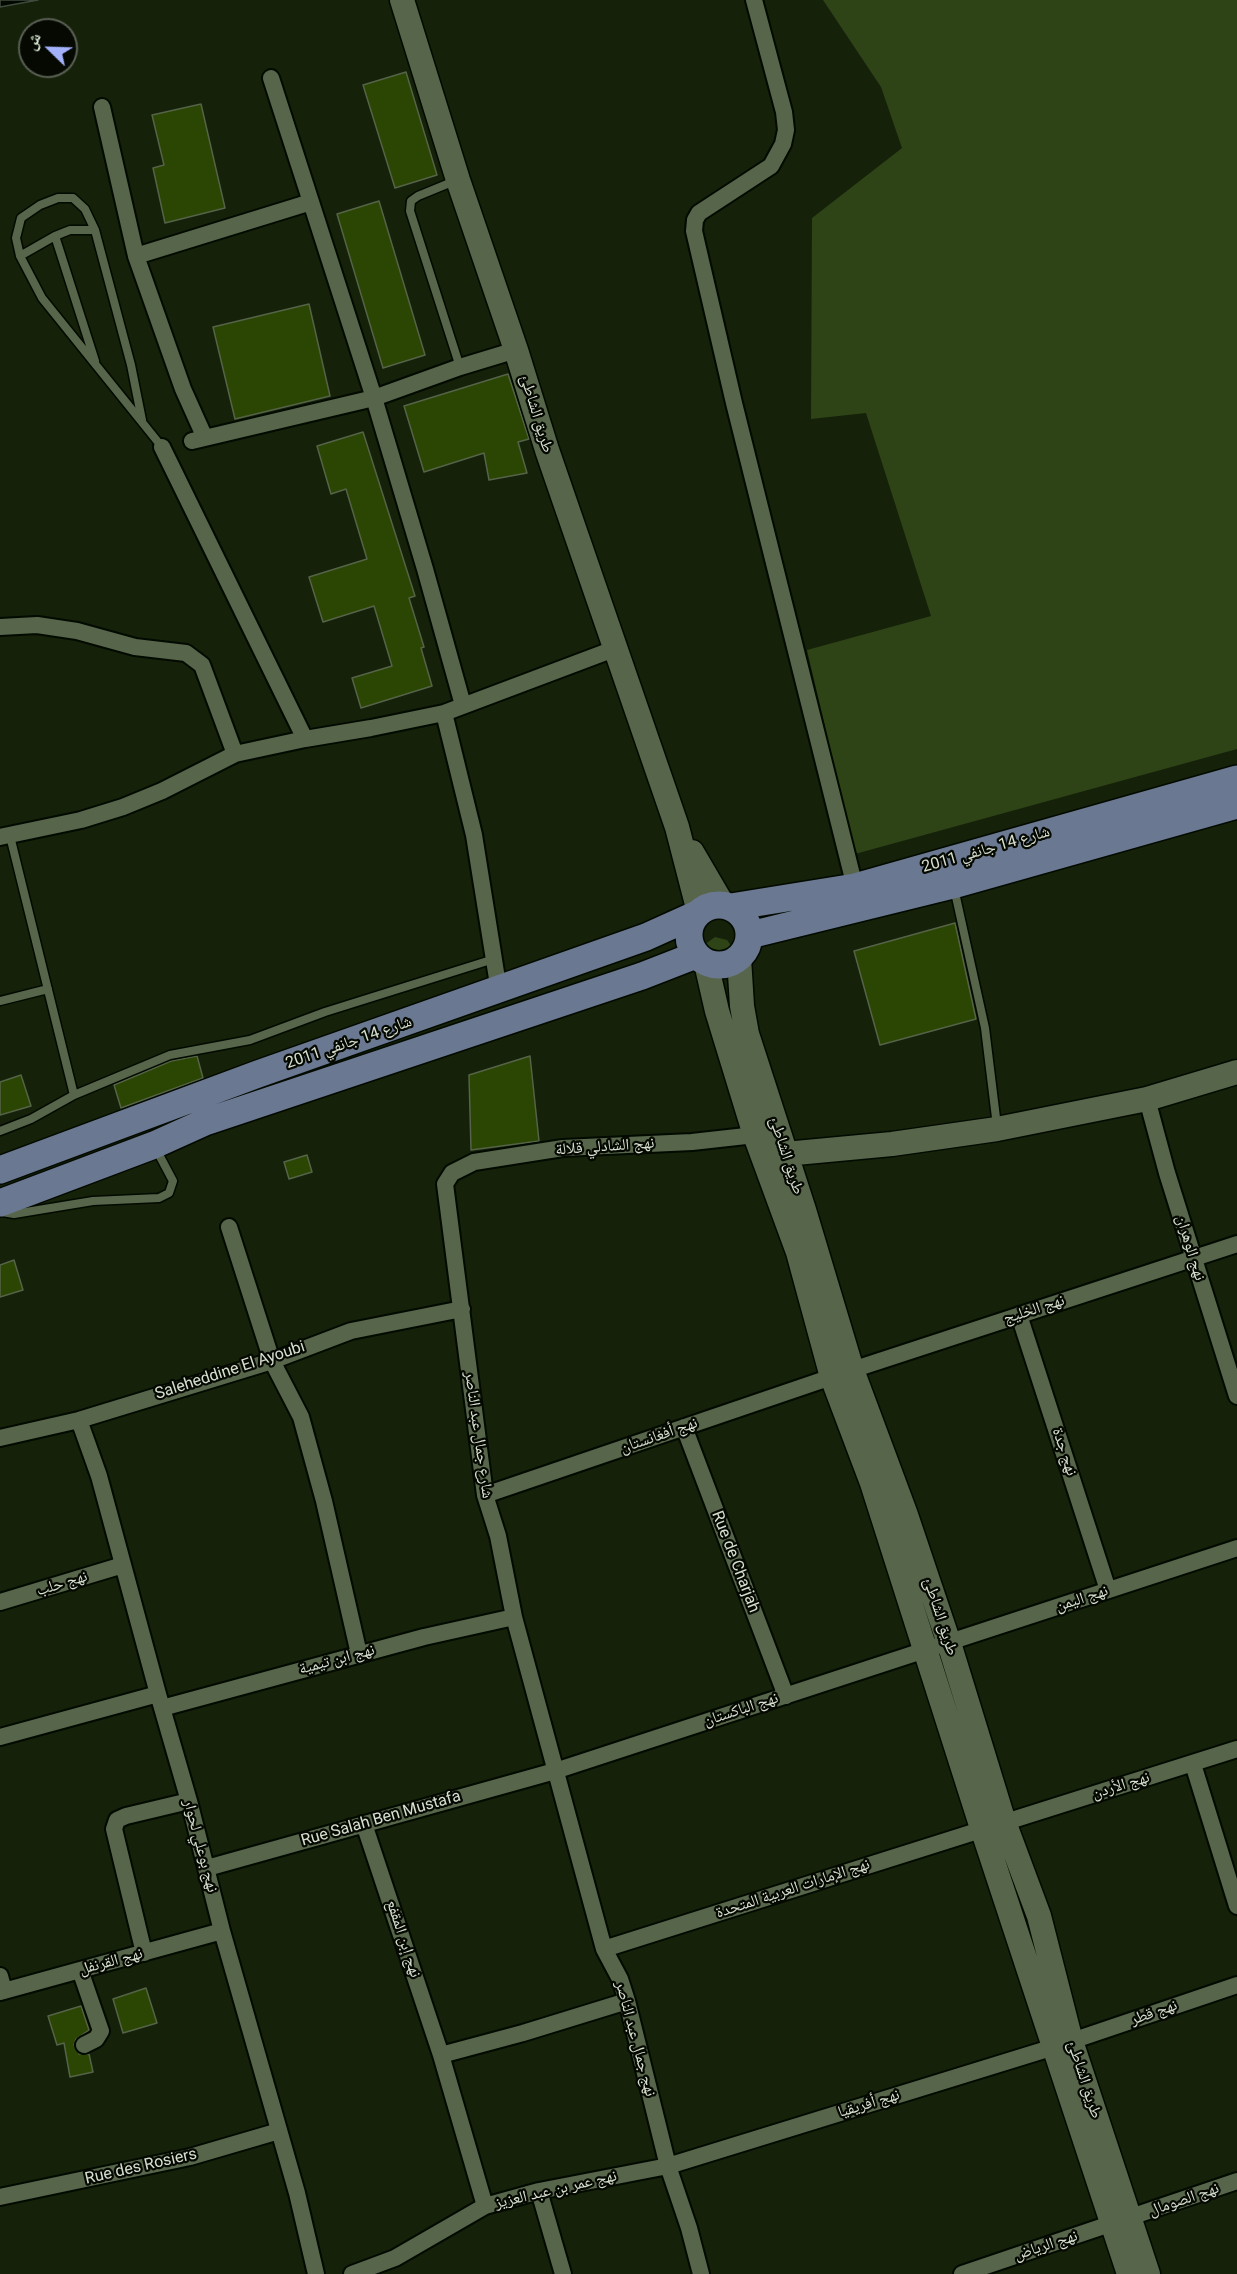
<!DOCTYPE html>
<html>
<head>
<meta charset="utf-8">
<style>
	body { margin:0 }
	#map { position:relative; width:1237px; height:2274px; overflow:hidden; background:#152109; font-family:Roboto,"Noto Naskh Arabic",sans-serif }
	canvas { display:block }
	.north { position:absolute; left:18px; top:18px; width:60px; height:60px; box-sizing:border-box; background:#050902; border:2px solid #595f54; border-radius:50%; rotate:293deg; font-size:16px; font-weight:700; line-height:24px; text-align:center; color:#d7e0d0 }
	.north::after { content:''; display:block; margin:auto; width:21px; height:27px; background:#a4b2fc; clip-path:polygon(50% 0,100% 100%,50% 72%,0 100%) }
</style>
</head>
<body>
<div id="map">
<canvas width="1237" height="2274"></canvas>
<div class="north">ش</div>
</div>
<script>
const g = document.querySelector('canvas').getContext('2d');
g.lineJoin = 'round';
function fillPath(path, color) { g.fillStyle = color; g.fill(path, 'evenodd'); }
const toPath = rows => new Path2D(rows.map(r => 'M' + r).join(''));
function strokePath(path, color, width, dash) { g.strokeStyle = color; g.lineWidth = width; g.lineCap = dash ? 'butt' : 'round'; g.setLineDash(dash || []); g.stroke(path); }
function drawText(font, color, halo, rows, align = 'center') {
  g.font = font + ' Roboto,"Noto Naskh Arabic",sans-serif'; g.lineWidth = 4.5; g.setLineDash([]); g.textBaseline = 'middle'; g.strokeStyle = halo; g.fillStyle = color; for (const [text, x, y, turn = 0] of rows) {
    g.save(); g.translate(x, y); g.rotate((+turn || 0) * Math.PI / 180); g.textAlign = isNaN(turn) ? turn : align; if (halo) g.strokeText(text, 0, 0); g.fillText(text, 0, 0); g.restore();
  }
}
fillPath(toPath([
	[823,0,1237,0,1237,749,855,854,807,650,931,616,866,413,811,419,812,218,902,148,881,87],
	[715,937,727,940,735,951,728,968,721,971,715,971,704,945]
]), '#2e4417');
const water = toPath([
	[0,0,38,0,0,7,0,0]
]);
fillPath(water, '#010900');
strokePath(water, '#414a3e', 1.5);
const building = toPath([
	[406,72,437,175,395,188,363,85,406,72],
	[201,104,225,208,165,223,153,168,164,165,152,115,201,104],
	[379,201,425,355,383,368,337,214,379,201],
	[309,304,330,396,235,419,213,327,309,304],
	[508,374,529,439,518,442,527,473,489,480,484,453,424,472,404,406,508,374],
	[363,432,415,596,409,598,424,647,421,648,432,686,361,708,352,678,392,666,374,606,323,622,309,577,367,559,346,489,331,494,317,446,363,432],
	[955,923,976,1019,880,1045,854,951,955,923],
	[197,1056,203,1078,121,1108,114,1085,171,1061,197,1056],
	[530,1056,539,1141,471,1150,469,1075,530,1056],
	[21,1075,31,1106,0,1115,0,1082,21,1075],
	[307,1155,312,1172,289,1179,284,1162,307,1155],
	[14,1260,23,1290,0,1297,0,1265,14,1260],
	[146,1988,157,2023,123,2033,113,1999,146,1988],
	[81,2006,89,2030,76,2039,74,2045,79,2054,89,2054,93,2072,70,2077,64,2043,57,2045,48,2016,81,2006]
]);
fillPath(building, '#2a4602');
strokePath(building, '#556348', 1.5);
const lane = toPath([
	[457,180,418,196,411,201,410,211,460,367],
	[95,230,85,209,73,198,58,198,40,205,21,218,16,238,20,256,42,298,162,447],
	[55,236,95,361],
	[20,256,55,236,70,230,95,230,131,365,142,420],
	[10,836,74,1095],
	[954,888,985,1028,997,1126],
	[0,1001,48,989],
	[0,1131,31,1119,74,1095,170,1055,250,1040,325,1012,494,959],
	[2,1212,14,1214,93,1201,159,1198,169,1193,173,1181,156,1149]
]);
const street = toPath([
	[754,0,784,112,786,130,783,144,771,166,699,213,695,220,694,231,734,403,855,887],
	[271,78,311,202],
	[102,107,136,256,183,389,205,438],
	[136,256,311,202,374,398,425,569,463,705],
	[192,441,374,398,460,367,516,350],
	[162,447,305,739],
	[0,627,37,625,77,631,135,647,186,653,202,665,235,754],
	[444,713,474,835,499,991],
	[0,837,81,820,123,807,162,791,235,754,305,739,371,728,444,713,614,649],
	[1147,1099,1167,1173,1237,1396],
	[229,1227,272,1361,301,1417,324,1501,359,1654],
	[1019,1315,1108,1590],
	[79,1420,99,1476,158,1694,189,1801,222,1931,297,2193,316,2274],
	[684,1427,786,1696],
	[0,1438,79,1420,272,1361,351,1331,462,1309],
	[485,1495,852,1370,1237,1244],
	[0,1602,123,1565],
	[162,1708,424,1637,514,1617],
	[0,1737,158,1694],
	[1193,1764,1237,1906],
	[364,1824,441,2055,523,2033,627,2001],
	[207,1868,555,1771,1237,1548],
	[604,1949,1237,1749],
	[144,1953,114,1829,117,1820,126,1816,189,1801],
	[80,1970,101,2031,96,2039,84,2045],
	[0,1976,4,1991],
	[0,1992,222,1931],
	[441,2055,485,2206],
	[539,2191,563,2274],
	[0,2197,190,2157,279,2131],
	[352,2274,395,2258,485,2206,539,2191,668,2166,1054,2047,1237,1985],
	[701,2274,689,2228,668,2166,627,2001,620,1979,604,1949,514,1617,498,1536,485,1495,445,1184,452,1173,474,1162,563,1148,692,1142,755,1135],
	[962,2274,1237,2181]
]);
const secondary = toPath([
	[402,0,458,180,516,350,547,450,677,827,699,912],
	[692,852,723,905],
	[739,958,742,1006,747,1034,804,1210,852,1370,906,1515,949,1643,1004,1822,1039,1916,1071,2041,1148,2274],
	[706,963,717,1011,755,1135,798,1252,832,1377,872,1483,982,1828,1129,2274],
	[785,1154,892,1144,997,1129,1147,1099,1237,1072]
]);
const primary = toPath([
	'689 935a30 30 0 1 1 60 0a30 30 0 1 1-60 0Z',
	[731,907,855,887,1237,779],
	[750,935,953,885,1237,805],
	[0,1170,258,1074,646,937,697,914],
	[0,1203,154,1145,205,1122,642,976,696,955]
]);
strokePath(lane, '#030a00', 11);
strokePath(street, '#030a00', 20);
strokePath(secondary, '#030a00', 27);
strokePath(primary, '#030a00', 30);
strokePath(lane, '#57654a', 8);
strokePath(street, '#57654a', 16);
strokePath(secondary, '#57654a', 24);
strokePath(primary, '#6b7891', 27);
drawText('16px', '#d7e0d0', '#050902', [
	["طريق الشاطئ",536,414,73],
	["شارع 14 جانفي 2011",986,850,-16],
	["شارع 14 جانفي 2011",349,1043,-19],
	["نهج الشادلي قلالة",605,1147,-4],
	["طريق الشاطئ",786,1156,72],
	["نهج الوهران",1190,1248,73],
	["نهج الخليج",1034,1310,-18],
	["Saleheddine El Ayoubi",230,1371,-18],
	["شارع جمال عبد الناصر",478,1435,82],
	["نهج أفغانستان",659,1436,-19],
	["نهج جدة",1064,1452,72],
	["Rue de Charjah",735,1562,69],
	["نهج حلب",62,1584,-17],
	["نهج اليمن",1082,1599,-18],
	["طريق الشاطئ",940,1617,72],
	["نهج ابن تيمية",337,1660,-15],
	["نهج الباكستان",741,1710,-18],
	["نهج الأردن",1121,1786,-17],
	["Rue Salah Ben Mustafa",381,1819,-16],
	["نهج بوعلي لحوار",200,1846,75],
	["نهج الإمارات العربية المتحدة",793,1889,-18],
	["نهج إبن المقفع",403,1939,72],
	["نهج القرنفل",111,1962,-15],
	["نهج قطر",1154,2013,-19],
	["نهج جمال عبد الناصر",635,2039,75],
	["طريق الشاطئ",1084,2080,72],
	["نهج أفريقيا",869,2104,-17],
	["Rue des Rosiers",141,2167,-13],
	["نهج عمر بن عبد العزيز",556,2190,-13],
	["نهج الصومال",1184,2200,-19],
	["نهج الرياض",1046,2246,-18]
]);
</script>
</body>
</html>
